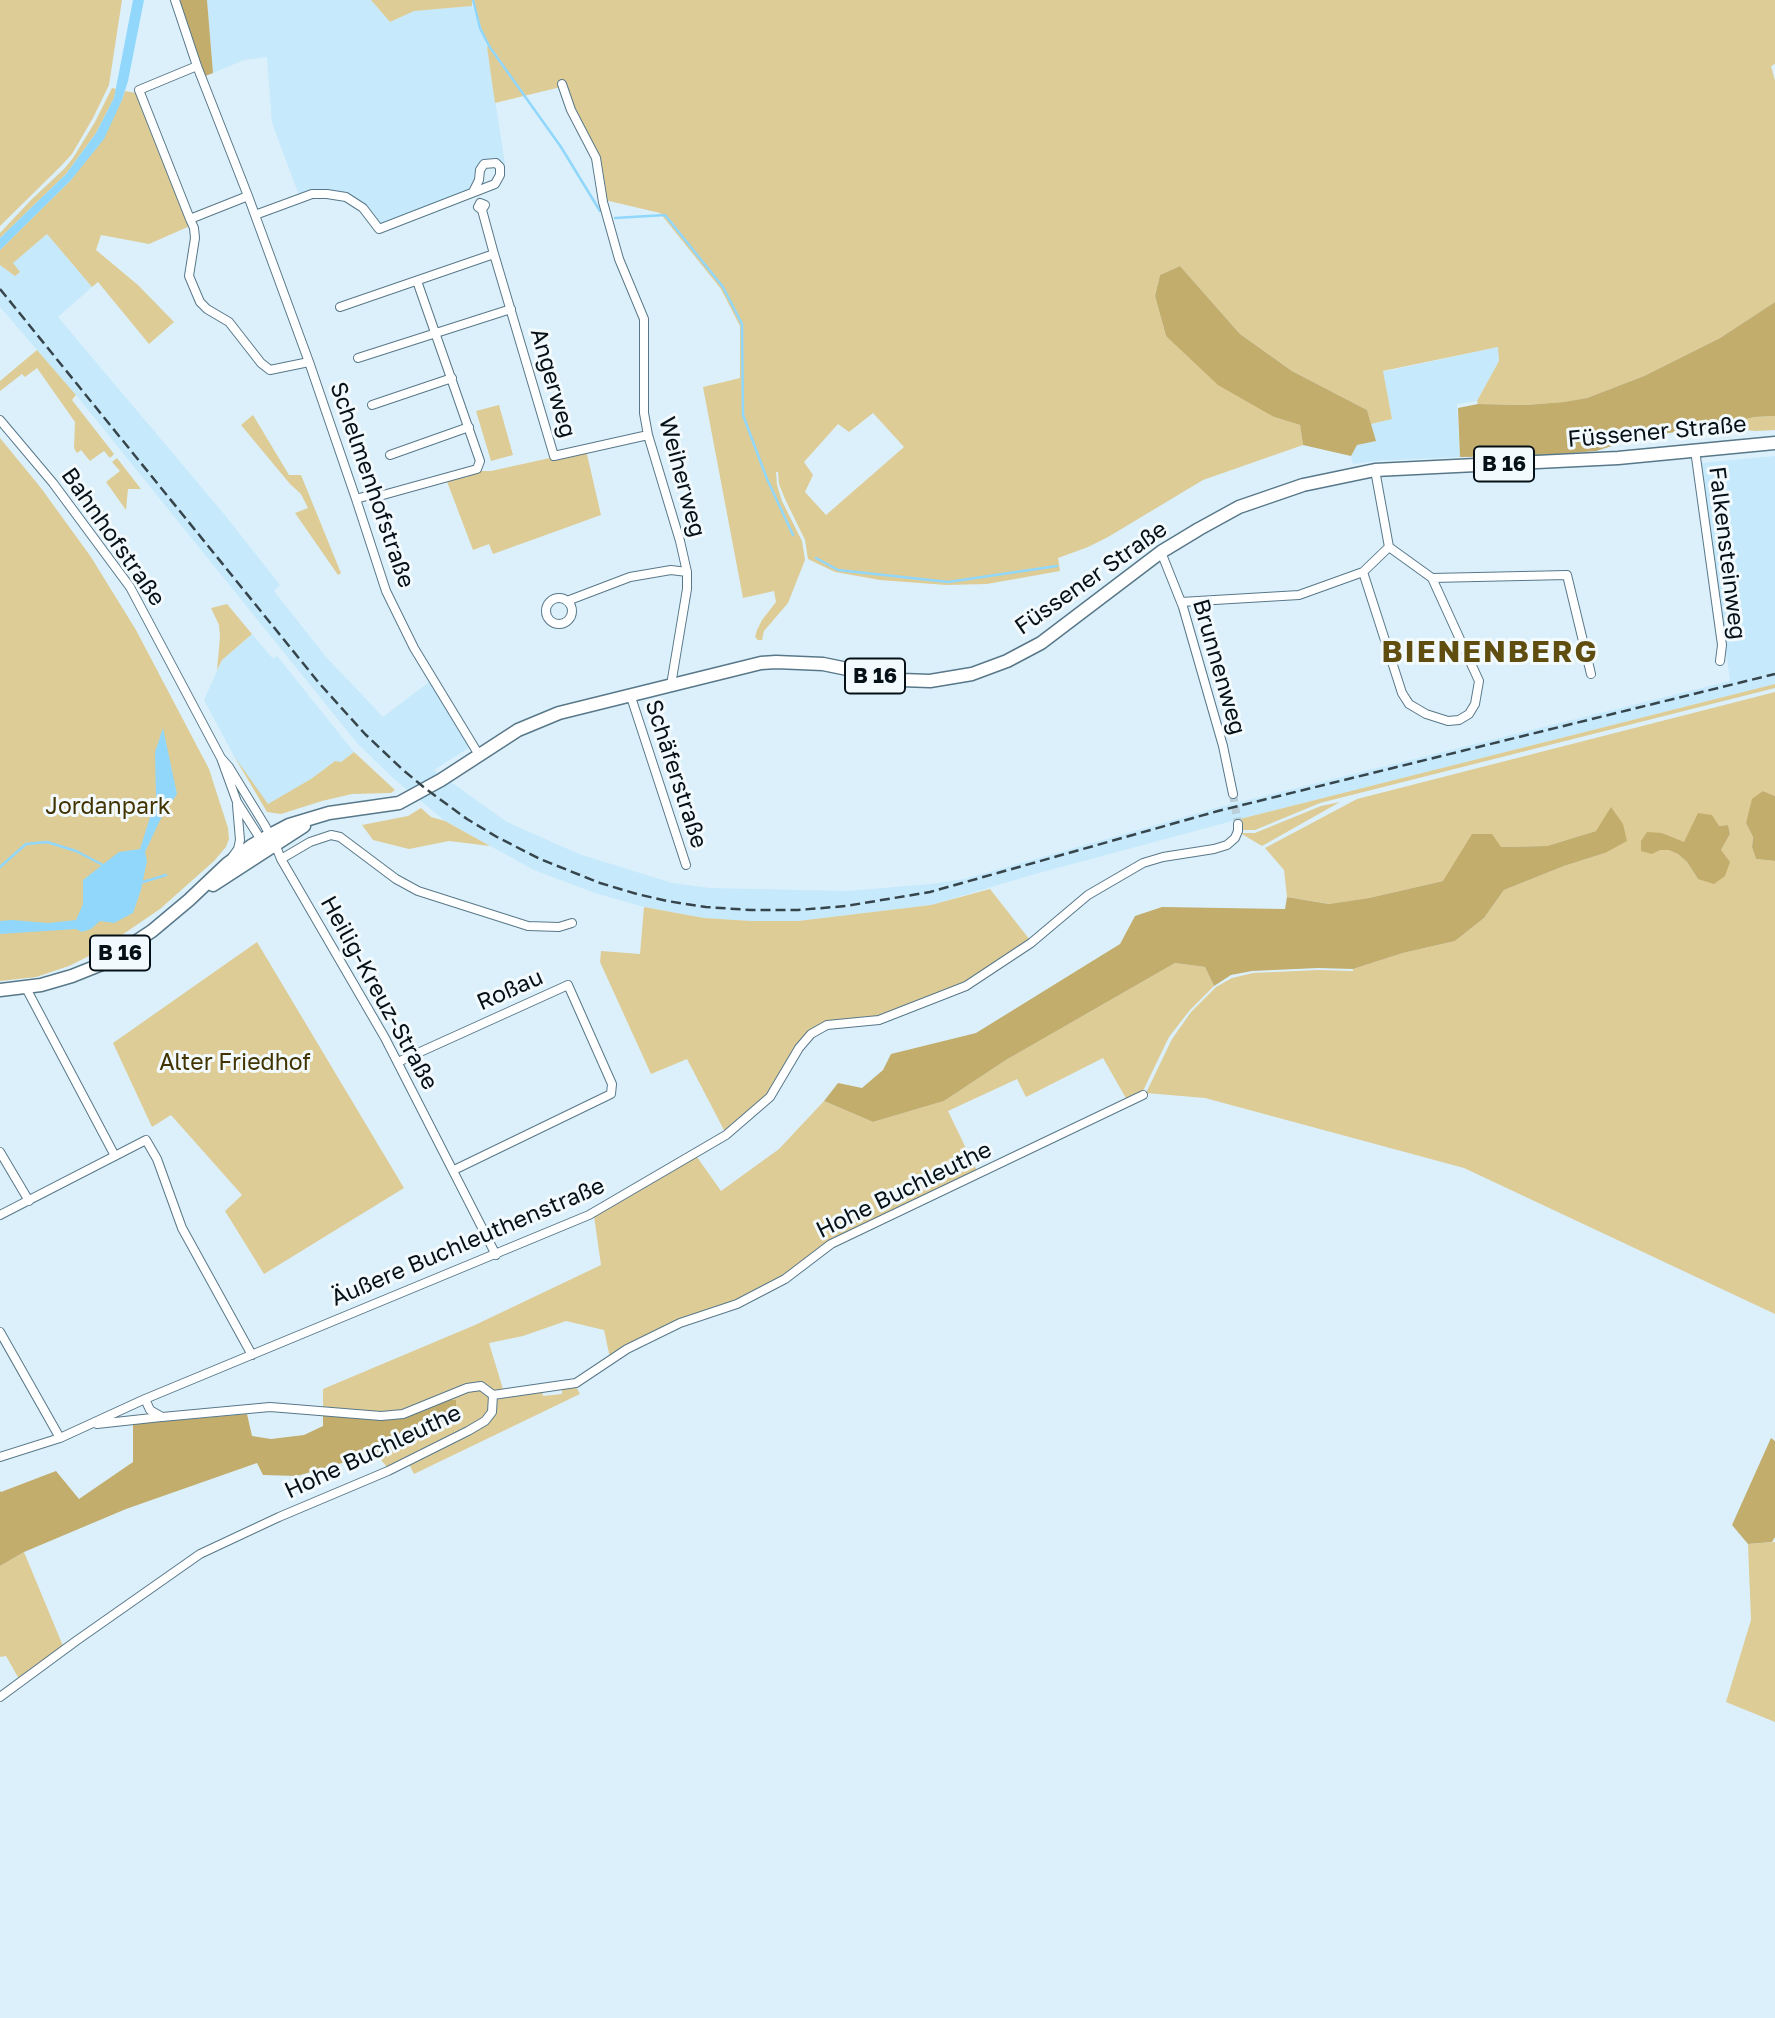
<!DOCTYPE html>
<html>
<head>
<meta charset="utf-8">
<style>
	body { margin:0 }
	canvas { display:block; background:#dbf0fb }
</style>
</head>
<body>
<canvas width="1775" height="2018"></canvas>
<script>
const g = document.querySelector('canvas').getContext('2d');
g.lineJoin = 'round';
function fillPath(path, color) { g.fillStyle = color; g.fill(path, 'evenodd'); }
const toPath = rows => new Path2D(rows.map(r => 'M' + r).join(''));
function strokePath(path, color, width, dash) { g.strokeStyle = color; g.lineWidth = width; g.lineCap = dash ? 'butt' : 'round'; g.setLineDash(dash || []); g.stroke(path); }
function drawText(font, color, halo, rows, align = 'center') {
  g.font = font + ' "Golos Text",sans-serif'; g.lineWidth = 6; g.setLineDash([]); g.textBaseline = 'middle'; g.strokeStyle = halo; g.fillStyle = color; for (const [text, x, y, turn = 0] of rows) {
    g.save(); g.translate(x, y); g.rotate((+turn || 0) * Math.PI / 180); g.textAlign = isNaN(turn) ? turn : align; if (halo) g.strokeText(text, 0, 0); g.fillText(text, 0, 0); g.restore();
  }
}
fillPath(toPath([
	[207,0,371,0,390,22,414,11,472,6,487,47,505,164,500,166,496,161,490,159,482,161,472,190,381,227,346,195,299,195,272,123,267,57,244,60,213,73],
	[47,234,92,287,58,317,224,514,280,585,274,591,326,657,383,717,429,682,470,747,434,770,507,822,579,854,672,883,710,888,847,891,931,884,964,879,1220,807,1730,681,1701,463,1775,456,1775,684,1236,820,1035,874,931,905,798,921,751,921,704,918,644,907,595,893,534,870,445,821,394,779,357,743,76,395,0,307,0,265,15,276,12,263],
	[1498,347,1499,361,1477,401,1457,404,1460,457,1375,461,1353,464,1351,456,1356,445,1376,441,1371,424,1392,419,1382,372],
	[252,634,273,659,277,656,354,752,341,762,335,761,311,779,268,805,234,756,204,700,222,660]
]), '#c6e9fb');
fillPath(toPath([
	[0,0,122,0,109,85,93,118,72,154,61,166,0,226],
	[371,0,472,0,472,6,414,11,390,22],
	[473,0,1775,0,1775,64,1771,66,1775,81,1775,302,1720,338,1644,376,1587,398,1565,402,1525,405,1478,404,1477,401,1499,361,1498,347,1383,371,1392,419,1371,424,1367,410,1292,371,1240,334,1180,266,1160,275,1155,296,1166,336,1274,417,1300,425,1303,445,1203,480,1108,537,1088,547,1058,558,1060,571,987,584,946,585,880,580,835,572,808,559,805,540,785,499,779,484,778,472,776,472,777,485,782,501,802,541,805,560,788,603,764,631,762,640,758,640,755,637,757,630,762,620,776,602,774,591,743,598,703,387,740,378,740,326,721,289,660,213,605,200,598,157,561,87,495,103,487,47,489,45,481,28],
	[873,413,904,447,826,515,805,492,813,475,804,462,838,424,849,432],
	[112,88,116,89,114,98,96,133,66,174,0,238,0,233,31,200,65,168,73,158,95,122],
	[125,91,136,93,190,226,149,244,101,235,96,250,138,285,174,322,149,344,98,282,92,287,47,234,13,263,20,272,15,276,0,265,0,250,71,180,122,100],
	[37,350,76,395,72,400,114,454,110,458,104,451,90,461,81,450,77,453,74,448,75,422,37,368,25,377,22,374,0,391,0,381],
	[499,405,513,455,491,461,476,411],
	[253,415,289,475,301,475,341,573,338,575,295,513,308,508,301,494,290,484,241,425],
	[1775,416,1775,430,1756,431,1717,427,1754,417],
	[0,438,41,488,91,557,136,630,209,769,228,828,229,839,226,847,214,861,160,909,97,952,69,966,36,977,0,981],
	[586,450,601,515,493,554,489,544,473,550,446,479,476,471,491,471],
	[117,458,141,489,128,489,126,510,106,482,120,471,112,462],
	[76,475,105,513,112,527,110,535,68,480],
	[227,604,252,634,222,660,217,670,220,637,219,625,211,608],
	[1775,684,1775,688,1320,803,1255,830,1240,830,1240,819],
	[1775,692,1775,796,1763,791,1746,823,1753,837,1752,847,1756,859,1775,861,1775,1314,1464,1168,1205,1098,1146,1093,1172,1039,1191,1012,1216,987,1232,978,1253,973,1318,970,1353,971,1353,969,1403,953,1455,941,1484,918,1504,890,1564,866,1605,853,1596,831,1547,846,1500,847,1443,881,1369,898,1330,904,1287,897,1284,870,1265,848,1357,799],
	[1699,813,1719,826,1728,825,1730,834,1721,850,1698,879,1687,862,1678,854,1669,849,1660,850,1662,833,1684,843],
	[354,752,395,790,391,793,352,794,322,801,281,814,267,812,234,756,268,804,311,779,335,761,341,762],
	[1340,802,1262,846,1240,833,1255,833,1321,806],
	[421,808,431,817,445,821,490,846,449,841,409,849,373,840,362,825,408,816],
	[990,889,1030,940,966,985,879,1018,810,1032,769,1095,725,1132,687,1059,651,1074,600,962,601,951,640,954,644,907,704,918,751,921,798,921,931,905],
	[257,942,404,1188,264,1274,225,1211,242,1195,171,1115,152,1127,113,1043],
	[1175,963,1205,967,1214,986,1190,1010,1169,1037,1142,1093,1127,1100,1103,1058,1026,1097,1017,1079,948,1111,977,1171,830,1242,784,1277,737,1302,610,1358,604,1330,566,1321,523,1336,489,1343,503,1389,494,1391,482,1382,402,1411,382,1414,323,1409,323,1389,475,1325,601,1265,594,1216,697,1157,721,1191,779,1149,824,1101,873,1122,944,1101,1006,1060],
	[575,1385,580,1394,414,1474,409,1464,485,1426,495,1413,497,1397,542,1390,543,1396,562,1394,562,1387],
	[469,1390,480,1390,489,1397,489,1410,482,1419,387,1467,381,1460,456,1414,448,1400],
	[1775,1542,1775,1722,1726,1702,1751,1620,1748,1544],
	[24,1552,63,1646,19,1679,6,1656,0,1657,0,1566]
]), '#decc97');
fillPath(toPath([
	[178,0,207,0,213,73,203,77],
	[1180,266,1240,334,1292,371,1367,410,1376,441,1357,445,1351,456,1303,445,1300,425,1274,417,1218,385,1166,336,1155,296,1160,275],
	[1775,302,1775,416,1754,417,1717,427,1644,436,1596,451,1538,456,1460,457,1458,408,1478,404,1525,405,1564,402,1587,398,1644,376,1720,338],
	[1763,791,1775,796,1775,861,1756,859,1752,847,1753,837,1746,823,1752,799],
	[1611,807,1623,824,1627,841,1605,853,1564,866,1504,890,1484,918,1455,941,1403,953,1353,969,1318,968,1252,971,1231,975,1214,986,1205,967,1175,963,1006,1060,944,1101,873,1122,824,1101,838,1083,862,1088,883,1070,891,1054,976,1033,1120,944,1135,916,1162,907,1285,909,1287,897,1329,904,1369,898,1443,881,1472,834,1492,834,1501,847,1547,846,1596,831],
	[1698,813,1712,815,1719,826,1728,825,1730,834,1721,850,1730,862,1725,876,1714,884,1698,879,1687,862,1678,854,1669,850,1660,850,1652,854,1641,851,1641,841,1647,832,1662,833,1684,842],
	[448,1400,456,1400,456,1414,381,1460,359,1458,297,1476,263,1475,257,1463,126,1509,24,1552,0,1566,0,1491,1,1492,56,1471,79,1499,133,1462,133,1424,247,1414,252,1436,271,1439,304,1435,323,1426,323,1415,381,1419],
	[1771,1438,1775,1441,1775,1537,1772,1542,1748,1544,1732,1525]
]), '#c2ad6d');
fillPath(toPath([
	[133,0,144,0,128,81,122,100,104,139,71,180,0,250,0,238,66,174,96,133,114,98],
	[163,728,177,794,163,814,145,852,147,861,141,890,133,913,114,923,100,921,91,929,82,932,76,929,0,934,0,921,12,920,48,923,76,920,83,904,83,880,119,852,140,849,156,798,155,752]
]), '#90d7fb');
strokePath(toPath([
	[473,0,480,28,489,46,561,147,600,211],
	[615,218,665,215,723,287,742,324,743,415,767,479,793,535],
	[816,558,838,570,948,582,1057,566],
	[0,867,26,844,47,842,76,851,103,865],
	[143,882,166,875]
]), '#90d7fb', 2.5);
strokePath(toPath([
	[1233,794,1238,824]
]), '#bbcfd9', 8, [8, 4]);
const minor = toPath([
	[175,0,197,66,248,196,309,362,356,499,386,591,414,648,479,755],
	[197,66,139,90,190,219,248,196],
	[562,84,571,110,596,158,603,202,619,259,644,319,644,413,648,435,680,541,687,572,687,589,671,685],
	[482,210,485,205,480,203,478,207,482,210,494,254],
	[255,215,312,194,327,194,346,197,363,208,379,229,495,184,500,175,500,167,496,163,484,164,480,170,479,180,473,192],
	[190,219,194,228,195,238,189,276,200,302,207,309,229,322,261,363,270,370,309,362],
	[340,307,494,254,554,456,648,435],
	[358,358,511,309],
	[372,405,452,378],
	[0,420,53,483,130,587,221,758,237,802,263,843],
	[1695,450,1722,645,1720,661],
	[390,455,469,427],
	[1375,470,1389,547,1432,578,1567,575,1591,674],
	[356,499,377,493,383,495,477,469,480,461,417,281],
	[1161,552,1183,607,1223,746,1233,794],
	[1363,572,1402,693,1409,704,1426,714,1448,721,1459,720,1469,714,1475,704,1479,681,1432,578],
	'546 611a13 13 0 1 1 26 0a13 13 0 1 1-26 0Z',
	[567,601,630,577,671,570,687,572],
	[1181,602,1299,595,1363,572,1389,547],
	[630,694,686,865],
	[221,758,229,767,264,824,275,844,281,859,385,1038,496,1255],
	[233,856,238,849,240,840,237,805],
	[281,859,310,842,331,835,340,837,396,879,418,891,528,926,559,927,572,923],
	[26,988,115,1156],
	[398,1062,568,985,612,1084,611,1094,454,1170],
	[0,1152,29,1201],
	[0,1215,146,1140,157,1159,182,1228,252,1355],
	[0,1332,60,1438],
	[493,1395,576,1383,627,1349,680,1323,737,1304,785,1279,831,1244,1143,1095],
	[145,1399,150,1410,162,1417,270,1407,381,1416,403,1414,467,1388,481,1386,493,1395],
	[97,1424,161,1417],
	[0,1457,60,1438,145,1399,589,1215,726,1135,770,1097,799,1048,811,1034,827,1025,879,1020,966,986,1031,943,1088,895,1143,863,1163,857,1214,849,1227,845,1235,838,1238,831,1238,824],
	[0,1697,76,1641,200,1554,279,1517,388,1471,468,1431,485,1421,492,1412,493,1395]
]);
const primary = toPath([
	[213,885,304,826],
	[0,990,41,985,72,976,102,964,152,931,189,900,227,864,251,846,270,835,289,825,329,813,399,803,441,780,518,730,559,713,761,663,776,662,823,664,901,680,930,681,972,674,1007,661,1041,643,1161,552,1199,529,1239,507,1303,485,1375,470,1618,458,1775,443]
]);
strokePath(minor, '#587889', 10);
strokePath(primary, '#587889', 15);
strokePath(minor, '#fff', 8);
strokePath(primary, '#fff', 12);
strokePath(toPath([
	[0,289,319,683,365,734,403,770,426,789,467,819,497,837,540,859,600,883,637,894,667,901,706,907,751,910,798,910,846,906,930,892,1218,811,1775,674]
]), '#36444b', 2.5, [10, 5]);
for (const [x, y, w] of [
	[1504,464,60],
	[875,676,60],
	[120,953,60]
]) { const box = new Path2D(); box.roundRect(x - w / 2, y - 17.5, w, 35, 5); g.fillStyle = '#f3fafe'; g.fill(box); strokePath(box, '#051117', 2); }
drawText('bold 21px', '#051117', null, [
	["B 16",1504,464],
	["B 16",875,676],
	["B 16",120,953]
]);
drawText('23px', '#051117', '#f3fafe', [
	["Angerweg",553,383,74],
	["Füssener Straße",1657,432,-5],
	["Weiherweg",682,477,75],
	["Schelmenhofstraße",372,485,71],
	["Bahnhofstraße",113,537,55],
	["Falkensteinweg",1727,553,83],
	["Füssener Straße",1091,578,-35],
	["Brunnenweg",1219,667,74],
	["Schäferstraße",676,774,72],
	["Roßau",510,990,-24],
	["Heilig-Kreuz-Straße",379,993,61],
	["Hohe Buchleuthe",904,1190,-26],
	["Äußere Buchleuthenstraße",468,1242,-23],
	["Hohe Buchleuthe",373,1452,-25]
]);
drawText('23px', '#423400', '#f3fafe', [
	["Jordanpark",108,807],
	["Alter Friedhof",235,1063]
]);
g.letterSpacing = '2px';
drawText('bold 30px', '#604e10', '#f3fafe', [
	["BIENENBERG",1490,652]
]);
g.letterSpacing = '0px';
</script>
</body>
</html>
